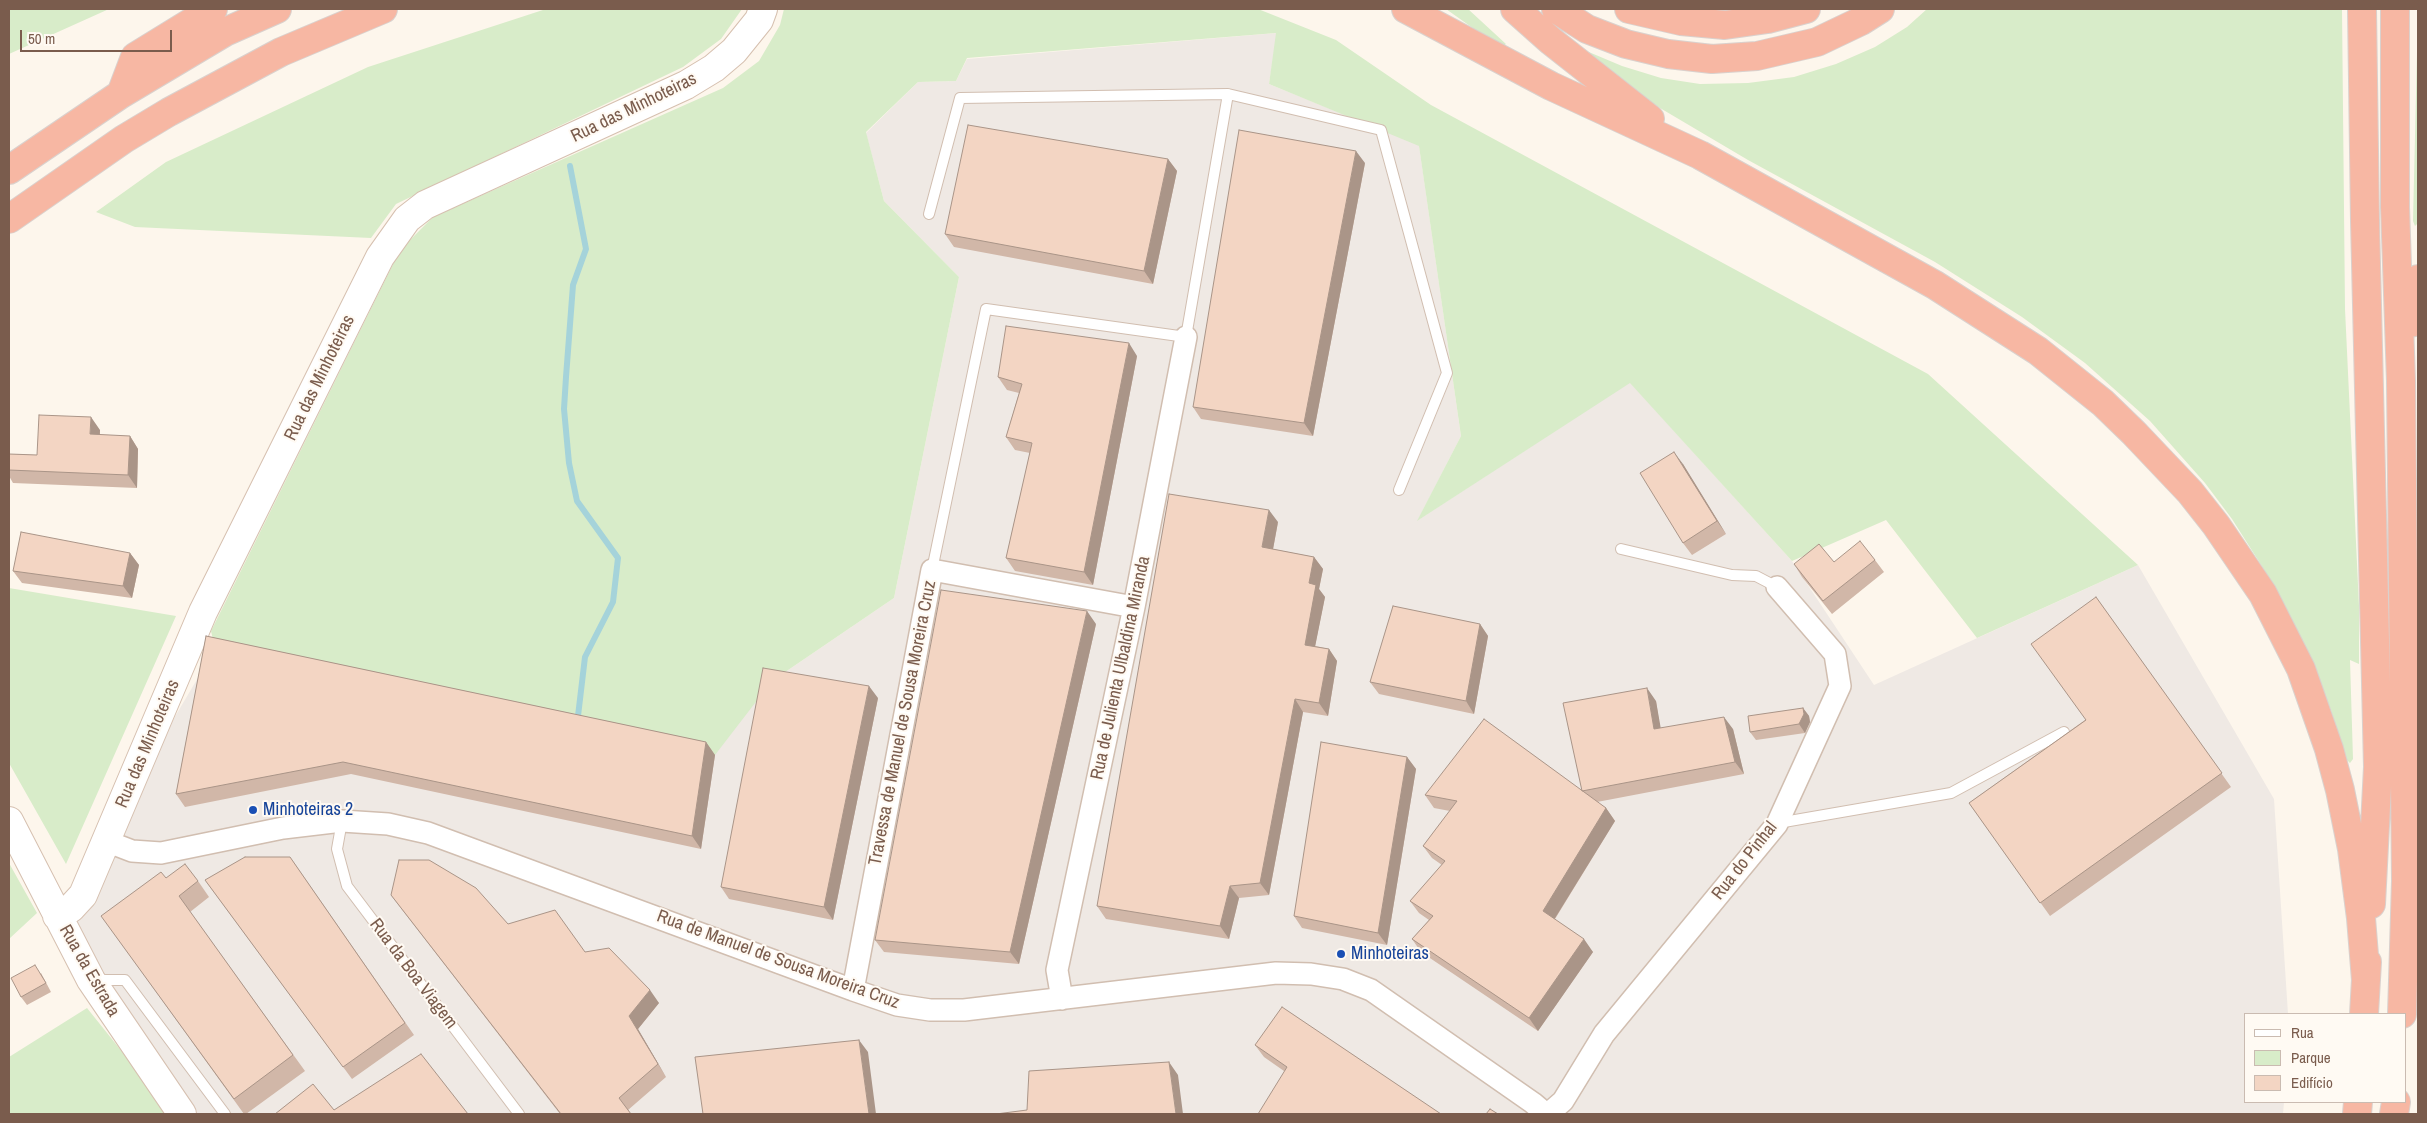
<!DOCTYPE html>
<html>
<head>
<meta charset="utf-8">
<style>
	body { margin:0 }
	#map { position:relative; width:2427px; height:1123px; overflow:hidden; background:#fdf6ec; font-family:"Archivo Narrow",sans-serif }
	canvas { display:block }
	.frame { position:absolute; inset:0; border:10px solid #7a5c4d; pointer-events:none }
	.legend { position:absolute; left:2244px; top:1013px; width:162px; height:90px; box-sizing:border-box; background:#fffaf3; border:1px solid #cabbb1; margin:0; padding:6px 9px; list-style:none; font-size:15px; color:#7a5c4d }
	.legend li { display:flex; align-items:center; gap:10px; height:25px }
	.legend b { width:25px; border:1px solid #cabbb1 }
	.scale { position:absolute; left:20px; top:30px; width:152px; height:22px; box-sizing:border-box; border:2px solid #7a5c4d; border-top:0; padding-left:6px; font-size:15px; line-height:18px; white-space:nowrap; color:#7a5c4d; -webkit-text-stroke:4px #fffaf3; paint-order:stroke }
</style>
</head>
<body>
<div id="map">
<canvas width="2427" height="1123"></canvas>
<div class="frame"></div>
<ul class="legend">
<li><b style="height:6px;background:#fff"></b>Rua</li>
<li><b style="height:14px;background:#d8ecc9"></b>Parque</li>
<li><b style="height:14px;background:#f3d5c3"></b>Edifício</li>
</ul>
<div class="scale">50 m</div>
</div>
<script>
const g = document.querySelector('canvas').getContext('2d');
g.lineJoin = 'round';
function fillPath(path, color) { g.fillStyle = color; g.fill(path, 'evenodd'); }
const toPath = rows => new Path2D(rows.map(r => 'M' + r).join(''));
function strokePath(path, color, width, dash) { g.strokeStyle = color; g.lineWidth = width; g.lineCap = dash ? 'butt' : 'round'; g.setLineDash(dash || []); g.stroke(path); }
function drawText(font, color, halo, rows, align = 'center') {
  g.font = font + ' "Archivo Narrow",sans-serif'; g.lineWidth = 4; g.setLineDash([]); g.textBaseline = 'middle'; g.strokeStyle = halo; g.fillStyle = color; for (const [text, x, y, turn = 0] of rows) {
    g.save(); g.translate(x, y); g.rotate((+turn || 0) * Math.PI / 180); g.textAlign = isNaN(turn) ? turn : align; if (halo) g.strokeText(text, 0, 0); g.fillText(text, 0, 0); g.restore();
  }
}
fillPath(toPath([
	[1277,33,1269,84,1419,145,1461,436,1418,520,1630,382,1792,561,1874,685,2138,565,2274,799,2288,1014,2246,1014,2246,1102,2284,1102,2283,1114,193,1114,57,916,215,649,772,681,894,598,959,277,884,201,866,133,918,82,956,81,967,59]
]), '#efe9e4');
fillPath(toPath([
	[9,9,109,9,9,54],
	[546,9,742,9,721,39,683,67,396,204,371,238,135,227,96,212,166,162,368,67],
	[784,9,1258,9,1336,40,1431,105,1928,374,2138,565,1977,638,1886,520,1792,561,1630,383,1417,521,1461,436,1419,146,1269,84,1276,33,967,58,956,81,918,82,866,132,884,201,959,277,894,598,772,681,715,755,215,649,211,631,400,250,433,217,723,88,759,61,780,25],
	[1446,9,1468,9,1506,44,1501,48],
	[1927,9,2342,9,2345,309,2359,606,2359,664,2350,660,2353,759,2350,763,2347,760,2331,710,2313,665,2265,571,2232,519,2205,483,2150,421,2085,363,2022,317,1935,262,1748,160,1660,108,1618,79,1584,50,1622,66,1661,78,1700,84,1748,83,1794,77,1836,64,1875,47,1907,27],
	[2418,9,2418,223,2415,226,2413,221],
	[9,588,176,616,66,864,9,763],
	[9,863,37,913,9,939],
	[87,1008,172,1114,9,1114,9,1057]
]), '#d8ecc9');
strokePath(toPath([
	[570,166,586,249,573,285,566,377,564,409,569,463,577,501,618,558,613,602,585,657,578,716]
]), '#a5d3da', 6);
const lane = toPath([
	[1228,94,1381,130,1447,373,1399,490],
	[929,214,960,98,1228,94,1186,337,986,309,932,570],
	[1621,549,1732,575,1756,576,1777,587],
	[342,821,337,849,347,886,519,1114],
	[1778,823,1951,793,2064,732],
	[94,980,125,980,225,1114]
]);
const street = toPath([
	[106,841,132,851,161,853,283,828,342,821,388,824,428,833,853,990,897,1005,930,1010,964,1010,1276,973,1311,974,1343,979,1371,990,1533,1103,1546,1114],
	[853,990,932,570,1134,607],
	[1062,999,1057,970,1134,607,1186,337],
	[1548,1114,1563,1101,1604,1034,1777,824,1840,686,1835,654,1777,587]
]);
const secondary = toPath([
	[9,821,91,980,182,1114],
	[57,916,71,908,83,895,203,612,380,257,407,219,425,205,686,85,714,68,734,51,759,20,763,9]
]);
const highway = toPath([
	[1406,9,1551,86,1700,155,1935,285,2038,351,2103,403,2134,433,2190,492,2216,525,2263,594,2301,669,2329,749,2340,790,2352,849,2361,918,2366,980],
	[1515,9,1551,41,1650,119],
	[1556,9,1587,29,1626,44,1668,54,1712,59,1757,56,1817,42,1861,21,1880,9],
	[1629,9,1681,21,1725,25,1768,19,1806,9],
	[2362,9,2365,221,2378,767,2371,904],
	[2395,9,2395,207,2401,381,2406,881,2402,1014],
	[121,94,135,57,213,9],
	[9,170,121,94,225,32,277,9],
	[9,219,124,139,169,112,281,52,383,9],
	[2411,323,2418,279],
	[2364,1014,2367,962],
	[2357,1114,2358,1102],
	[2394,1114,2396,1102]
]);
strokePath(lane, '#d1beb0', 12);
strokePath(street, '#d1beb0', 24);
strokePath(secondary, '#d6c0b0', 30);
strokePath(highway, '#dad1cd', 30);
strokePath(lane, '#fff', 10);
strokePath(street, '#fff', 21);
strokePath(secondary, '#fff', 28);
strokePath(highway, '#f7b7a3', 28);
fillPath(toPath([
	[1168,159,1177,171,1153,284,954,247,945,234],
	[1365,163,1313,436,1201,419,1193,407],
	[1137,356,1093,585,1015,571,1006,558,1030,453,1015,450,1006,437,1019,393,1007,390,998,377],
	[100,430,100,435,130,436,138,449,137,488,13,483,9,476,9,454,37,455],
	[1683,464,1726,534,1692,555,1683,543],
	[1278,522,1273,549,1314,557,1323,569,1319,589,1325,597,1315,646,1329,649,1337,661,1328,716,1303,712,1269,895,1239,898,1229,939,1106,919,1097,906],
	[130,553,139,565,132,598,22,583,13,571],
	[1875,560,1884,572,1832,614,1802,577,1794,564],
	[2096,597,2231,787,2050,916,1969,803,2085,720],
	[1096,624,1019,964,884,952,875,940],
	[1480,624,1488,636,1474,714,1379,694,1370,682],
	[206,636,706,742,715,755,701,849,351,774,185,807,176,794],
	[878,698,833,920,729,899,721,887],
	[1656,701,1660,728,1733,729,1744,774,1597,802,1606,808,1615,821,1555,919,1593,952,1538,1031,1421,952,1412,939,1429,920,1419,913,1410,901,1442,865,1432,858,1423,846,1450,811,1434,808,1425,795,1582,791],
	[1803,708,1809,716,1810,722,1805,733,1756,740,1750,732],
	[1407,757,1416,769,1387,945,1302,928,1294,916],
	[290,857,414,1035,352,1079,205,880],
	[166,878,198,881,209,897,190,912,305,1071,246,1114,244,1114,113,932],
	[391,895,508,924,585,952,659,1003,638,1029,666,1077,628,1110,631,1114,560,1114,400,907],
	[41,973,51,992,27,1005,21,997],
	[1255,1045,1441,1114,1284,1071,1264,1057]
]), '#d1b7a8');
fillPath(toPath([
	[1356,151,1365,163,1313,436,1304,423],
	[1168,159,1177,171,1153,284,1144,271],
	[1129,343,1137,356,1093,585,1084,572],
	[91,417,100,430,99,447,90,434],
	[130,436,138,449,137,488,128,475],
	[1674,452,1683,464,1726,534,1717,521],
	[1269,510,1278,522,1271,560,1262,547],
	[130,553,139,565,132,598,123,586],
	[1314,557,1323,569,1319,589,1325,597,1313,657,1305,645,1309,583],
	[1087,611,1096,624,1019,964,1010,952],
	[1480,624,1488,636,1474,714,1466,701],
	[1329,649,1337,661,1328,716,1319,703],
	[869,686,878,698,833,920,824,907],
	[1647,688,1656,701,1663,741,1654,729],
	[1295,699,1303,712,1269,895,1260,883],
	[1803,708,1809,716,1810,722,1805,733,1799,724],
	[1724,717,1733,729,1744,774,1735,762],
	[706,742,715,755,701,849,692,836],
	[1407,757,1416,769,1387,945,1378,933],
	[1606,808,1615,821,1552,923,1543,911],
	[1230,886,1239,898,1229,939,1220,926],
	[1584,939,1593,952,1538,1031,1529,1018],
	[650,990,659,1003,638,1029,666,1077,658,1064,629,1016],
	[859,1040,868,1052,876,1114,869,1114],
	[1169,1062,1178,1075,1183,1114,1176,1114]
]), '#aa9588');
const building = toPath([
	[968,125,1168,159,1144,271,945,234,968,125],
	[1239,130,1356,151,1304,423,1193,407,1239,130],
	[1006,326,1129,343,1084,572,1006,558,1032,443,1006,437,1022,384,998,377,1006,326],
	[39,415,91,417,90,434,130,436,128,475,9,470,9,454,37,455,39,415],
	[1674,452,1717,521,1683,543,1640,473,1674,452],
	[1169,494,1269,510,1262,547,1314,557,1309,583,1316,585,1305,645,1329,649,1319,703,1295,699,1260,883,1230,886,1220,926,1097,906,1169,494],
	[21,532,130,553,123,586,13,571,21,532],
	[1860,541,1875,560,1823,601,1794,564,1819,544,1834,562,1860,541],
	[941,590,1087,611,1010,952,875,940,941,590],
	[2096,597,2222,773,2040,903,1969,803,2086,720,2031,644,2096,597],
	[1393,606,1480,624,1466,701,1370,682,1393,606],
	[206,636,706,742,692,836,343,762,176,794,206,636],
	[763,668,869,686,824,907,721,887,763,668],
	[1647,688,1654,729,1724,717,1735,762,1582,791,1563,703,1647,688],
	[1803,708,1804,714,1799,724,1750,732,1748,716,1803,708],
	[1484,719,1606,808,1543,911,1584,939,1529,1018,1412,939,1433,916,1410,901,1445,861,1423,846,1457,801,1425,795,1484,719],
	[1321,742,1407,757,1378,933,1294,916,1321,742],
	[245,857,290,857,405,1023,343,1067,205,880,245,857],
	[399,860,429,860,476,888,508,924,555,910,585,952,609,948,650,990,629,1016,658,1064,619,1098,631,1114,561,1114,391,895,399,860],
	[185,864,198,881,179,896,293,1055,234,1099,101,916,161,872,166,878,185,864],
	[35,965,46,983,21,997,11,978,35,965],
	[1282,1007,1441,1114,1258,1114,1287,1067,1255,1045,1282,1007],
	[859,1040,869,1114,703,1114,695,1057,859,1040],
	[421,1054,468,1114,275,1114,313,1084,334,1110,421,1054],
	[1169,1062,1176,1114,996,1114,1027,1110,1029,1071,1169,1062],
	[1490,1109,1498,1114,1486,1114,1490,1109]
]);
fillPath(building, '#f3d5c3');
strokePath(building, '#aa9588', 1);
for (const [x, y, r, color] of [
	[253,810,5,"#1a4fb4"],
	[1341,954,5,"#1a4fb4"]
]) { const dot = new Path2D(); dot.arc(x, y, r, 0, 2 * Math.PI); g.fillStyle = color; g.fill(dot); strokePath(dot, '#fffaf3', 2); }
drawText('18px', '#7a5c4d', '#fffaf3', [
	["Rua das Minhoteiras",634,108,-26],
	["Rua das Minhoteiras",320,378,-64],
	["Rua de Julienta Ulbaldina Miranda",1121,668,-78],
	["Travessa de Manuel de Sousa Moreira Cruz",903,723,-79],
	["Rua das Minhoteiras",148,744,-67],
	["Rua do Pinhal",1745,861,-52],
	["Rua de Manuel de Sousa Moreira Cruz",778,960,20],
	["Rua da Estrada",89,971,60],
	["Rua da Boa Viagem",413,974,53]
]);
drawText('18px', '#164399', '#fffaf3', [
	["Minhoteiras 2",263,810],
	["Minhoteiras",1351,954]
], 'left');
</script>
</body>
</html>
